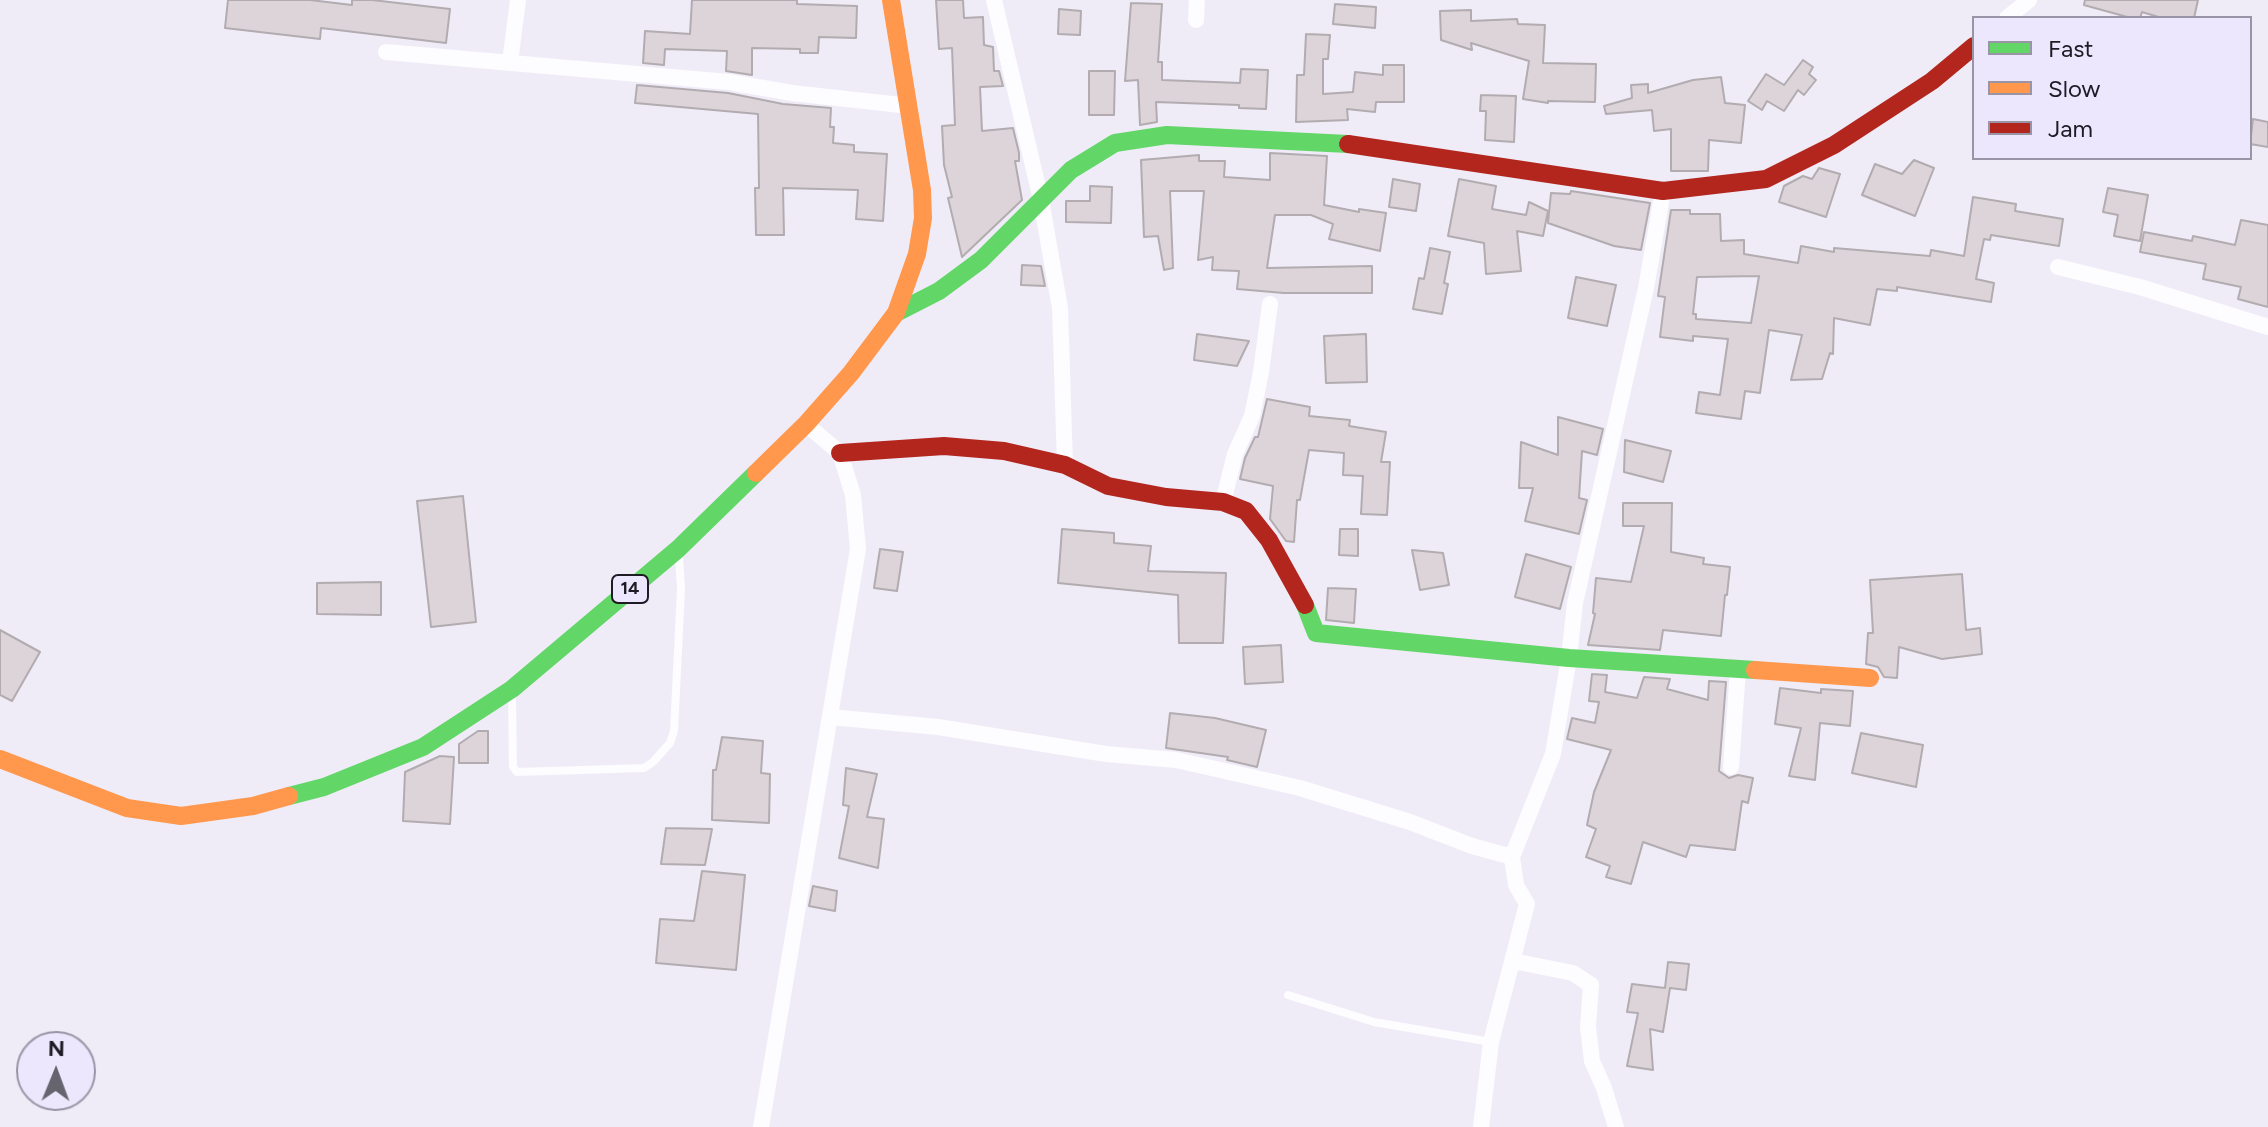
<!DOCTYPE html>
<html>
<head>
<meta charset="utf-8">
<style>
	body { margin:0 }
	#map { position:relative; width:2268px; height:1127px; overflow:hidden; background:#efecf8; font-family:Figtree,sans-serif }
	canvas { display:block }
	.legend { position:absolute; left:1972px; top:16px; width:280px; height:144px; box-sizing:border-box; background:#ede7fd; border:2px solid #9a95a6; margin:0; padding:10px 14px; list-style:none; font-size:24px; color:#1d1b24 }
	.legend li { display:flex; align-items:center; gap:16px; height:40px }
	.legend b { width:40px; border:2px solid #9a95a6 }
	.north { position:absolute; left:16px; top:1031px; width:80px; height:80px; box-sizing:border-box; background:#ede7fd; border:2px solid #9a95a6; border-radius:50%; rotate:1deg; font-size:22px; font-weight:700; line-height:32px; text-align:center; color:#1d1b24 }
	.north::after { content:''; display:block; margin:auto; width:28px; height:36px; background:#66646e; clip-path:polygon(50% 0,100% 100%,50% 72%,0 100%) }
</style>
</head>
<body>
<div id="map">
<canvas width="2268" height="1127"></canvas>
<ul class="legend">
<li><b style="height:10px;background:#63d668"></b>Fast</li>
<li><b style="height:10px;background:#ff974d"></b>Slow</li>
<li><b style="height:10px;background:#b3261e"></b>Jam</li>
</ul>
<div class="north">N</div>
</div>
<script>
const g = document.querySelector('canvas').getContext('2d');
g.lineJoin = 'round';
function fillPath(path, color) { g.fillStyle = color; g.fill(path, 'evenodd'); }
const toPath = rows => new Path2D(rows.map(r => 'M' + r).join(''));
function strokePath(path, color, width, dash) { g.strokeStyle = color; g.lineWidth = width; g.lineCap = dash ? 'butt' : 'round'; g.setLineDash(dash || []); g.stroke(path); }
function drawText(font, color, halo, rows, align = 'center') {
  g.font = font + ' Figtree,sans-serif'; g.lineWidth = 6; g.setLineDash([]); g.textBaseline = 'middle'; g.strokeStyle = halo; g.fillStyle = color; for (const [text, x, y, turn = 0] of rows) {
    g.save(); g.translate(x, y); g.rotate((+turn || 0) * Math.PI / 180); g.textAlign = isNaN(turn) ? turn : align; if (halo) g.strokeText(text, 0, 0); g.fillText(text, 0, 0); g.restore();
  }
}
const building = toPath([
	[228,0,310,0,352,5,352,0,372,0,450,9,446,43,321,28,320,39,225,28,228,0],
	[692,0,797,0,797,4,857,6,856,38,819,37,818,53,800,53,800,49,752,48,752,75,726,71,727,51,665,49,664,65,643,63,645,31,690,34,692,0],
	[936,0,963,0,964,18,983,17,984,45,993,47,994,71,999,71,1003,86,980,87,982,131,1013,128,1019,153,1019,161,1015,161,1022,200,962,257,948,198,952,197,944,165,942,126,955,125,952,48,939,49,936,0],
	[2085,0,2198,0,2194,18,2162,18,2142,12,2140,18,2131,18,2084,5,2085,0],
	[1131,3,1162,4,1158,62,1162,62,1162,80,1240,83,1241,69,1268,70,1266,109,1239,108,1239,105,1156,102,1157,122,1140,125,1138,80,1125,81,1131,3],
	[1335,4,1376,7,1375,28,1333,24,1335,4],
	[1059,9,1081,11,1080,35,1058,34,1059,9],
	[1471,10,1471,21,1517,19,1518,24,1545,25,1543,63,1596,64,1595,102,1548,101,1548,103,1523,99,1529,61,1471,43,1472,50,1441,40,1440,11,1471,10],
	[1306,34,1330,35,1328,59,1323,59,1323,94,1353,92,1355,72,1383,75,1383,65,1404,65,1404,102,1376,102,1375,112,1347,109,1348,120,1296,122,1297,75,1304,75,1306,34],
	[1803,60,1813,67,1809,74,1816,80,1804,95,1798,90,1784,111,1767,101,1762,110,1748,101,1766,74,1784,85,1803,60],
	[1089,71,1115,71,1114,115,1089,115,1089,71],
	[1721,77,1725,103,1745,105,1741,143,1709,140,1708,171,1671,171,1671,129,1654,131,1652,110,1606,114,1604,106,1632,98,1631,85,1648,84,1648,93,1693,80,1721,77],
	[637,85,728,93,783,104,831,108,830,127,834,127,833,143,854,145,854,152,887,154,883,221,856,219,858,190,783,188,784,235,756,235,755,188,759,188,758,114,635,103,637,85],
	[1481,95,1516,96,1514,142,1485,140,1486,111,1480,111,1481,95],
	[2253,119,2268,122,2268,147,2250,144,2253,119],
	[1270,153,1327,156,1324,205,1359,212,1359,209,1386,213,1380,251,1329,239,1333,224,1311,215,1275,215,1267,268,1372,266,1372,293,1284,293,1237,289,1239,271,1212,270,1213,257,1198,260,1204,191,1170,191,1173,268,1164,270,1158,236,1144,237,1141,160,1199,155,1199,161,1225,161,1224,177,1270,180,1270,153],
	[1914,160,1934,168,1915,216,1862,195,1875,164,1902,174,1914,160],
	[1819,168,1840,174,1826,217,1779,202,1784,186,1803,176,1812,179,1819,168],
	[1393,179,1420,184,1416,211,1389,207,1393,179],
	[1459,179,1496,186,1492,209,1526,215,1529,202,1548,211,1543,236,1517,231,1521,271,1486,274,1484,243,1448,236,1459,179],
	[1090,186,1112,187,1111,223,1066,222,1066,201,1090,201,1090,186],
	[2108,188,2148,195,2140,241,2114,236,2118,215,2103,212,2108,188],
	[1571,191,1650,203,1641,250,1614,246,1548,223,1551,193,1570,194,1571,191],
	[1973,197,2016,204,2015,211,2063,219,2059,246,1991,235,1990,240,1984,239,1976,279,1994,283,1991,302,1897,287,1897,291,1877,289,1870,325,1834,318,1833,354,1830,353,1822,379,1791,380,1802,335,1769,330,1760,393,1745,391,1741,419,1696,413,1699,392,1720,395,1728,339,1693,336,1693,341,1660,337,1665,297,1658,296,1671,210,1690,210,1690,214,1720,214,1721,241,1744,240,1744,254,1798,263,1801,246,1834,252,1834,248,1930,256,1931,250,1964,256,1973,197],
	[1759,276,1751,323,1696,319,1696,314,1693,314,1697,277,1759,276],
	[2241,220,2268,225,2268,307,2238,299,2241,287,2203,279,2206,264,2140,252,2144,232,2192,241,2193,236,2235,245,2241,220],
	[1430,248,1450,252,1444,283,1448,284,1442,314,1413,309,1419,278,1424,279,1430,248],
	[1022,265,1041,266,1045,286,1021,285,1022,265],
	[1576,277,1616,285,1607,326,1568,318,1576,277],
	[1197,334,1249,341,1237,366,1194,360,1197,334],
	[1366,334,1367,382,1326,383,1324,336,1366,334],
	[1267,399,1310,407,1309,416,1350,420,1349,426,1386,432,1381,462,1390,462,1387,515,1361,514,1363,476,1343,475,1344,453,1309,450,1300,500,1297,500,1294,542,1286,541,1270,519,1273,486,1240,479,1245,458,1255,437,1258,437,1267,399],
	[1558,417,1603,429,1597,455,1582,451,1579,498,1587,500,1579,534,1525,521,1533,488,1519,488,1521,442,1558,455,1558,417],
	[1625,440,1671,451,1663,482,1624,472,1625,440],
	[463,496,476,622,431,627,417,501,463,496],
	[1623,503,1672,503,1671,552,1704,558,1703,564,1730,567,1727,595,1725,595,1721,636,1663,630,1660,650,1588,645,1595,614,1593,613,1596,578,1631,582,1644,526,1623,526,1623,503],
	[1062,529,1114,533,1114,543,1151,546,1148,571,1226,573,1223,643,1179,643,1178,595,1058,583,1062,529],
	[1340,529,1358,529,1358,556,1339,555,1340,529],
	[880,549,903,552,897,591,874,588,880,549],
	[1412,550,1443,553,1449,585,1420,590,1412,550],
	[1526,554,1571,567,1560,609,1515,597,1526,554],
	[1962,574,1966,630,1980,628,1982,654,1942,659,1899,647,1897,678,1884,677,1878,667,1866,664,1868,633,1873,633,1870,580,1962,574],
	[381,582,381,615,317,614,317,583,381,582],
	[1328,588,1356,589,1354,623,1326,620,1328,588],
	[0,630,40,652,12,701,0,695,0,630],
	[1281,645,1283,682,1245,684,1243,647,1281,645],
	[1592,674,1607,675,1605,692,1637,698,1644,677,1670,679,1667,689,1708,700,1709,681,1726,682,1719,771,1729,778,1738,775,1753,778,1748,803,1742,801,1735,850,1690,845,1686,857,1643,842,1631,884,1606,877,1610,866,1586,857,1596,829,1587,825,1594,792,1611,750,1567,739,1572,718,1595,723,1599,702,1589,701,1592,674],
	[1780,688,1821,693,1821,689,1853,691,1850,726,1820,723,1815,780,1789,776,1801,728,1775,724,1780,688],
	[1170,713,1215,718,1266,730,1257,767,1227,760,1228,757,1166,748,1170,713],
	[478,731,488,731,488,763,459,763,459,744,478,731],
	[1861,733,1923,745,1916,787,1852,773,1861,733],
	[722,737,763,741,761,773,770,774,769,823,712,820,713,770,716,770,722,737],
	[440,756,454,757,450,824,403,821,405,772,440,756],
	[846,768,877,774,867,817,884,819,878,868,839,858,849,806,843,805,846,768],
	[666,828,712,829,705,865,661,864,666,828],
	[702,871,745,875,736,970,656,963,660,919,694,921,702,871],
	[813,886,837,891,835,911,809,906,813,886],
	[1668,962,1689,964,1686,990,1670,988,1663,1032,1650,1029,1653,1070,1627,1066,1638,1013,1627,1012,1632,984,1665,988,1668,962]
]);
fillPath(building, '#dcd4d8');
strokePath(building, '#b2acb0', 2);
strokePath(toPath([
	[512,698,513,767,517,772,644,768,653,762,670,743,674,731,681,589,679,557],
	[1288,995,1374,1022,1491,1042]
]), '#fdfcfe', 8);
strokePath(toPath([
	[994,0,1041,200,1060,308,1065,465],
	[2007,18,2029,0],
	[1196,20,1197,0],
	[386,52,729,82,792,93,910,106],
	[510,63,518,0],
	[2058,267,2140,287,2268,327],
	[1223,502,1235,454,1252,416,1261,372,1270,304],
	[830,717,938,727,1106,754,1176,760,1300,788,1410,822,1472,846,1512,857],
	[1731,767,1738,670],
	[1513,961,1573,973,1591,985,1588,1027,1592,1061,1604,1088,1616,1127],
	[761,1127,858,549,853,495,840,453,806,424],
	[1481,1127,1491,1042,1527,904,1516,885,1512,857,1553,754,1569,658,1575,603,1646,288,1663,191]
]), '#fdfcfe', 16);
strokePath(toPath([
	[896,313,939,291,981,260,1071,170,1115,143,1167,135,1348,144],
	[1305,605,1316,633,1569,658,1755,670],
	[289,796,324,787,423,747,512,689,678,549,756,473]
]), '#63d668', 18);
strokePath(toPath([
	[756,473,806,424,851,373,896,313,917,254,923,218,922,190,891,0],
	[1755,670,1870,678],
	[0,759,127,808,181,816,253,806,289,796]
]), '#ff974d', 18);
strokePath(toPath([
	[1348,144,1663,191,1766,179,1834,145,1932,81,1974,46],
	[840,453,944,446,1004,451,1065,465,1108,486,1166,497,1223,502,1246,511,1269,540,1305,605]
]), '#b3261e', 18);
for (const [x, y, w] of [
	[630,589,36]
]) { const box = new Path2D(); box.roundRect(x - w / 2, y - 14, w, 28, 6); g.fillStyle = '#ede7fd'; g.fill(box); strokePath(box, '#1d1b24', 2); }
drawText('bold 18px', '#1d1b24', null, [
	["14",630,589]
]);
</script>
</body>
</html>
